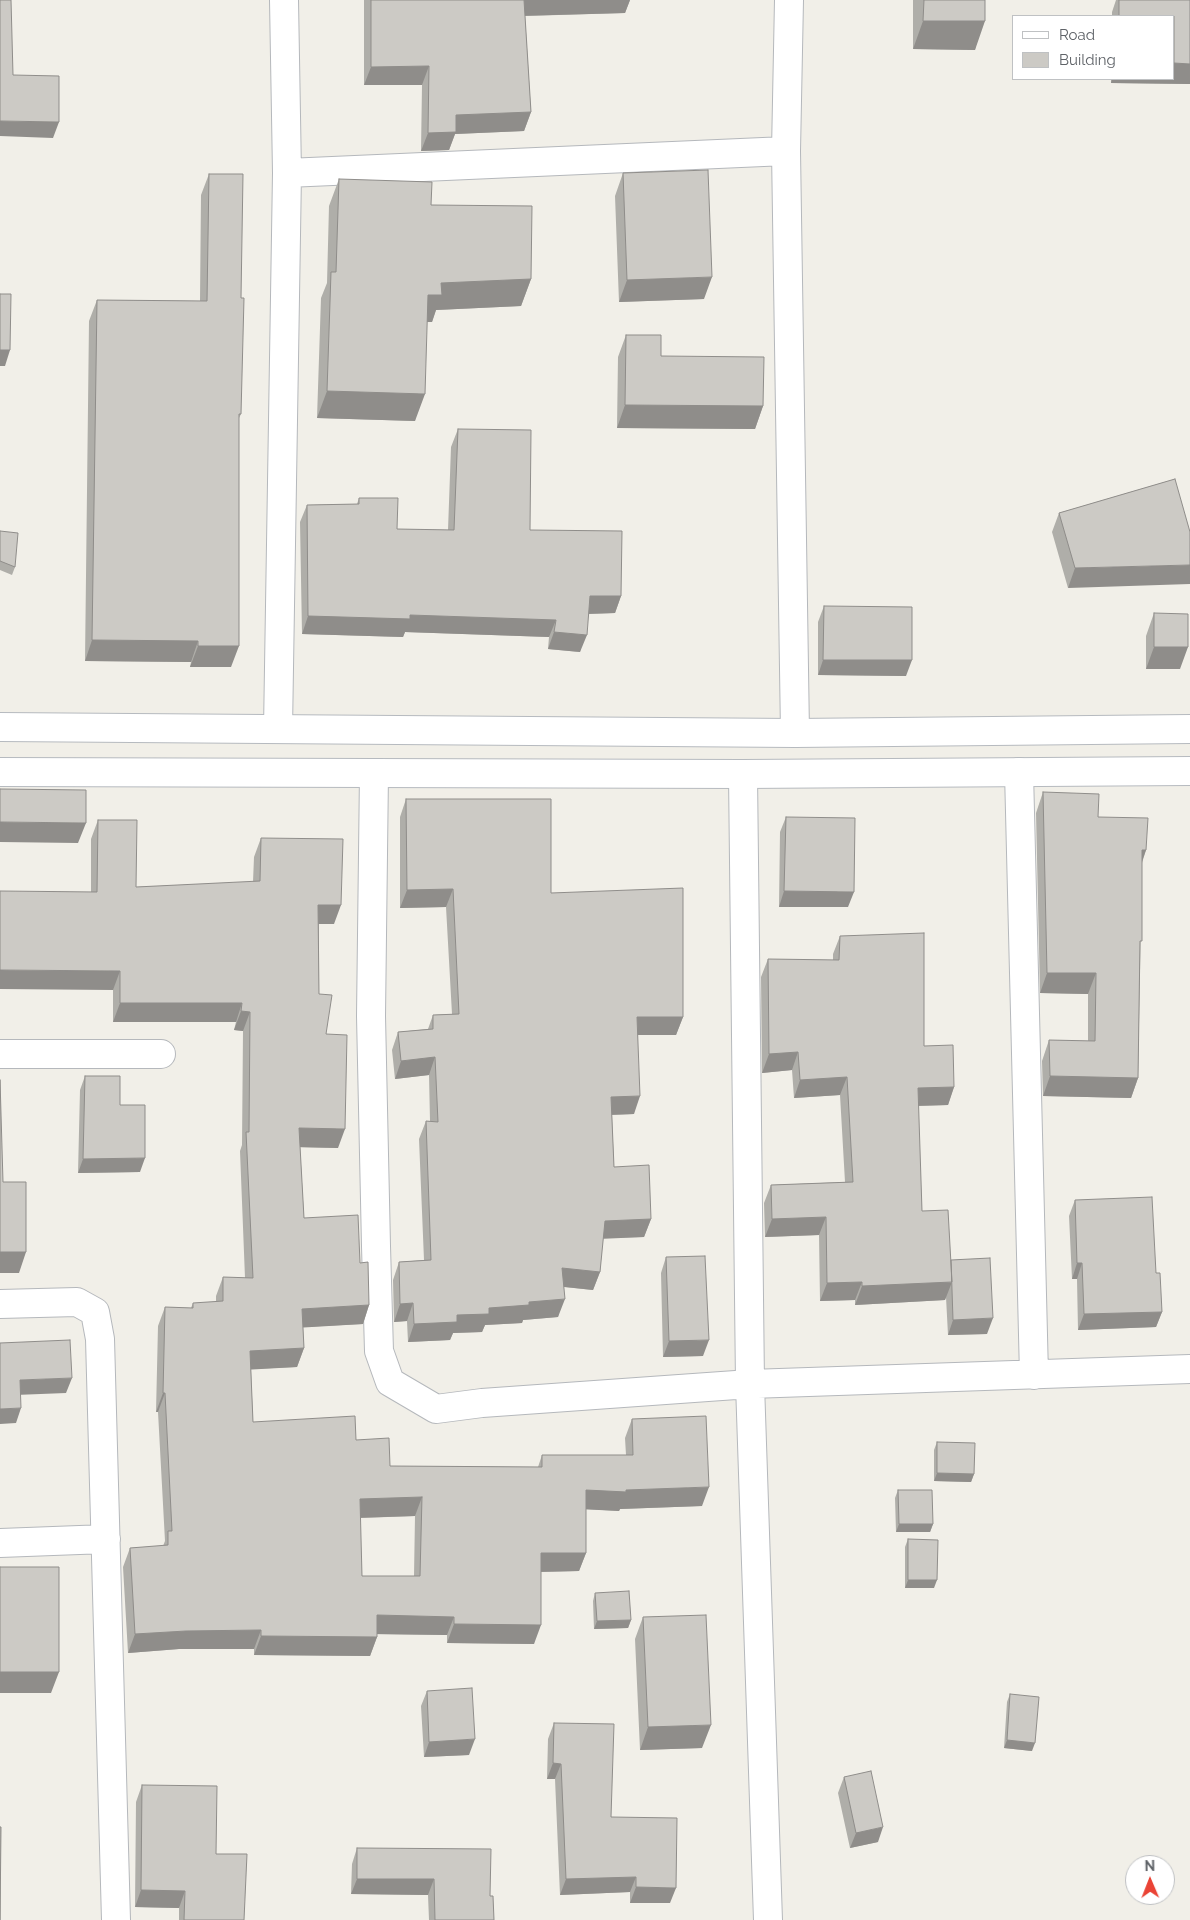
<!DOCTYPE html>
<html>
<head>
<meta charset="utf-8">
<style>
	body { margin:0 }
	#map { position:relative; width:1190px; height:1920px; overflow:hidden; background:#f1efe8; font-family:Raleway,sans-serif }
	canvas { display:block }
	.legend { position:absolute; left:1012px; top:15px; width:162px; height:65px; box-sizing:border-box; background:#fff; border:1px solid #bfc1c3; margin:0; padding:6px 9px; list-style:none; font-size:15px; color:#5f6368 }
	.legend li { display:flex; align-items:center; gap:10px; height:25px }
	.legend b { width:25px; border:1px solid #bfc1c3 }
	.north { position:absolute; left:1125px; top:1855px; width:50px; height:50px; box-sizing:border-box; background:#fff; border:1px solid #bfc1c3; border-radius:50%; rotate:359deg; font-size:14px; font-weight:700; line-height:20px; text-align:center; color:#5f6368 }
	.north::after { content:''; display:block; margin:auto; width:18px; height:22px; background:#ea4335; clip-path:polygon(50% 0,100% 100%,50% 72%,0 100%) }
</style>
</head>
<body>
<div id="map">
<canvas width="1190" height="1920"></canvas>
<ul class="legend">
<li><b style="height:6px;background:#fff"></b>Road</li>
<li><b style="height:14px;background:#cccac5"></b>Building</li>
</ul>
<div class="north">N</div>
</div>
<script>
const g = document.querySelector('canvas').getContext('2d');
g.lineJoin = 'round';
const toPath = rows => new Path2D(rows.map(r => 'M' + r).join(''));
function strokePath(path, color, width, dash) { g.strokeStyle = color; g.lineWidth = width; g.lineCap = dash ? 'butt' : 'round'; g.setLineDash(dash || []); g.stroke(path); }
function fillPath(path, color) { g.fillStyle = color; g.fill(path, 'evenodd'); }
const minor = toPath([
	[789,0,786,151,795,733],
	[287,173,786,151],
	[278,729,287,173,284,0],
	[1019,772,1034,1375],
	[374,773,371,1016,376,1246,379,1351,390,1382,436,1409,482,1403,750,1384,1190,1369],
	[743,774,750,1384,768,1920],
	[0,1054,161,1054],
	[0,1304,77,1302,95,1312,100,1339,116,1920],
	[0,1543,106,1539]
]);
const secondary = toPath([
	[0,727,795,733,1190,729],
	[0,772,743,774,1190,771]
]);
strokePath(minor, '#b5b8bc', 30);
strokePath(secondary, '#b6babf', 30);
strokePath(minor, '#fff', 28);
strokePath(secondary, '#fff', 28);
fillPath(toPath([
	[364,0,630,0,625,13,525,16,531,112,524,131,455,134,449,150,421,151,422,85,364,85],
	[913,0,985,0,975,50,913,49],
	[1116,0,1190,0,1190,84,1111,83,1111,79,1174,79,1174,16,1112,16,1112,12],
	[623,173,704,299,619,302,615,196],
	[209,174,241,414,239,418,231,667,190,667,191,662,85,661,89,321,97,300,200,301,201,195],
	[339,179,531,279,521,306,436,310,432,322,427,322,415,421,317,418,321,298,327,283,329,206],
	[626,335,661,356,763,406,755,429,617,428,618,357],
	[458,429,530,530,621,596,615,613,589,614,580,652,548,649,549,637,405,632,403,637,302,634,300,522,307,505,357,504,359,498,397,529,448,530,451,447],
	[1175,479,1068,588,1052,532,1059,513],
	[0,531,15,567,12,575,0,570],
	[824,606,906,676,818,675,818,622],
	[1154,613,1180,669,1146,669,1146,636],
	[1043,792,1098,817,1146,850,1142,863,1138,1078,1131,1098,1043,1096,1042,1061,1049,1040,1088,1041,1088,994,1040,993,1036,813],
	[406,799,551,893,683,1017,676,1035,638,1035,634,1114,612,1115,614,1167,651,1219,644,1237,603,1238,600,1272,593,1290,564,1287,558,1317,523,1320,522,1323,485,1325,482,1332,453,1333,450,1340,408,1342,407,1321,394,1322,393,1280,399,1262,424,1260,419,1139,426,1121,430,1121,429,1075,395,1079,392,1050,398,1032,428,1029,433,1015,452,1014,446,907,400,908,400,817],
	[786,817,848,907,779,907,780,832],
	[98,820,136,887,253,882,254,857,261,838,334,924,319,924,319,994,326,1034,338,1148,300,1147,304,1218,360,1263,369,1305,363,1324,303,1327,304,1348,297,1367,251,1369,253,1422,356,1440,390,1466,538,1467,542,1455,626,1455,625,1438,632,1419,702,1506,620,1509,619,1511,586,1509,586,1553,579,1571,541,1572,534,1644,447,1643,447,1635,377,1634,377,1637,370,1656,254,1655,254,1649,179,1649,128,1653,123,1567,130,1548,163,1546,165,1541,158,1412,156,1412,158,1326,165,1307,191,1308,193,1303,216,1302,216,1296,223,1277,245,1278,240,1151,242,1145,243,1031,234,1030,236,1022,113,1022,113,990,91,892,91,839],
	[415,1516,414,1576,362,1576,360,1518],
	[840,936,954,1087,948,1105,918,1106,922,1211,951,1261,987,1334,948,1335,946,1297,945,1300,855,1305,855,1300,820,1301,819,1235,765,1237,764,1203,771,1185,845,1182,840,1095,794,1098,792,1070,762,1073,761,977,768,959,833,960,833,954],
	[85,1076,120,1105,140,1172,78,1173,80,1090],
	[1075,1200,1156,1273,1162,1312,1156,1327,1078,1330,1077,1279,1072,1279,1069,1216],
	[666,1257,703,1356,663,1357,661,1273],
	[937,1442,974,1474,971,1482,934,1481,934,1450],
	[898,1490,933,1524,930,1532,896,1532,895,1498],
	[908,1539,934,1588,905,1588,905,1547],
	[595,1593,631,1620,628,1628,594,1629,593,1601],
	[643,1617,702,1748,640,1750,635,1639],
	[427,1691,469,1755,424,1757,421,1706],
	[1010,1694,1032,1751,1004,1748,1007,1702],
	[554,1723,611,1817,670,1903,630,1903,630,1892,560,1895,555,1779,547,1779,548,1739],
	[844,1777,878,1842,850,1848,838,1793],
	[142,1785,216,1854,244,1920,179,1920,179,1908,135,1907,136,1802],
	[357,1848,490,1896,494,1920,429,1920,428,1895,351,1894,352,1864]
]), '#afaea9');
fillPath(toPath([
	[523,0,630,0,625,13,517,16],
	[923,21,985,21,975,50,913,49],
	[1174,63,1190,64,1190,84,1111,83,1112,79,1174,79],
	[429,66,422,85,364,85,371,67],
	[531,112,524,131,455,134,449,150,421,151,428,133,456,115],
	[0,121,59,122,53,138,0,136],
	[712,277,704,299,619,302,627,280],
	[531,279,521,306,436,310,432,322,418,322,428,295,441,283],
	[0,350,10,350,5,366,0,366],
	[327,391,425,394,415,421,317,418],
	[625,405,763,406,755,429,617,428],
	[1190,565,1190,584,1068,588,1075,568],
	[590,596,621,596,615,613,584,614],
	[410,615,556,620,549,637,405,632,403,637,302,634,308,616],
	[554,632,587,635,580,652,548,649],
	[92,640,198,641,191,662,85,661],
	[198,646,239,646,231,667,190,667],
	[1154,647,1188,647,1180,669,1146,669],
	[823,660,912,660,906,676,818,675],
	[0,822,86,823,78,843,0,842],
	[1142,850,1146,850,1139,870],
	[453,889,446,907,400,908,407,890],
	[784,891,854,892,848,907,779,907],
	[318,905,341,905,334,924,312,924],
	[0,970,120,971,113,990,0,989],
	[1047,973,1096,973,1088,994,1040,993],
	[120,1003,242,1003,236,1022,113,1022],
	[241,1011,250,1012,243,1031,234,1030],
	[637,1017,683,1017,676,1035,630,1035],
	[798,1052,792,1070,762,1073,769,1054],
	[435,1057,429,1075,395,1079,401,1061],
	[1050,1076,1138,1078,1131,1098,1043,1096],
	[847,1077,840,1095,794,1098,800,1080],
	[954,1087,948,1105,911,1106,918,1088],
	[640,1096,634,1114,605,1115,611,1097],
	[299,1128,345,1129,338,1148,292,1147],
	[145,1158,140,1172,78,1173,83,1159],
	[826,1217,819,1235,765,1237,772,1219],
	[651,1219,644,1237,598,1239,605,1221],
	[0,1252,26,1252,19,1273,0,1273],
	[1077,1263,1082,1263,1077,1279,1072,1279],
	[562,1268,600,1272,593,1290,556,1286],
	[862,1282,855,1300,820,1301,827,1283],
	[952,1282,945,1300,855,1305,862,1286],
	[565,1299,558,1317,523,1320,522,1323,485,1325,482,1332,453,1333,450,1340,408,1342,414,1324,489,1308,529,1302],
	[413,1303,407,1321,394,1322,400,1304],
	[369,1305,363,1324,295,1328,302,1309],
	[1162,1312,1156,1327,1078,1330,1084,1314],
	[993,1318,987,1334,948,1335,953,1320],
	[709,1340,703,1356,663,1357,669,1341],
	[304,1348,297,1367,243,1370,250,1351],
	[72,1378,66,1393,15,1395,20,1380],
	[163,1393,165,1393,158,1412,156,1412],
	[21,1408,16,1423,0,1424,0,1409],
	[937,1473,974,1474,971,1482,934,1481],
	[709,1487,702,1506,620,1509,619,1511,579,1509,586,1490,626,1490],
	[422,1497,415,1516,353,1518,360,1499],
	[899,1524,933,1524,930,1532,896,1532],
	[541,1553,586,1553,579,1571,534,1572],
	[908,1580,937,1580,934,1588,905,1588],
	[377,1615,454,1617,447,1635,370,1634],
	[631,1620,628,1628,594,1629,597,1621],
	[454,1624,541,1625,534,1644,447,1643],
	[261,1630,254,1649,179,1649,128,1653,135,1634,186,1631],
	[261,1636,377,1637,370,1656,254,1655],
	[0,1672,59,1672,51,1693,0,1693],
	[711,1725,702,1748,640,1750,648,1727],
	[475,1739,469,1755,424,1757,429,1742],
	[1007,1740,1035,1743,1032,1751,1004,1748],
	[553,1763,561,1764,555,1779,547,1779],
	[883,1827,878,1842,850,1848,856,1833],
	[636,1877,630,1892,560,1895,566,1879],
	[357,1879,434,1879,428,1895,351,1894],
	[636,1887,676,1888,670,1903,630,1903],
	[141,1890,185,1891,179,1908,135,1907]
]), '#8f8d8a');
const building = toPath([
	[0,0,11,0,13,75,59,76,59,122,0,121,0,0],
	[371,0,524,0,531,112,456,115,456,132,428,133,429,66,371,67,371,0],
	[924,0,985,0,985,21,923,21,924,0],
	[1119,0,1190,0,1190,64,1174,63,1174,16,1119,16,1119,0],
	[708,170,712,277,627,280,623,173,708,170],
	[209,174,243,174,241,298,244,298,241,414,239,414,239,646,198,646,198,641,92,640,97,300,207,301,209,174],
	[339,179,432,182,431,205,532,206,531,279,441,283,442,295,428,295,425,394,327,391,331,272,336,272,339,179],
	[0,294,11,294,10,350,0,350,0,294],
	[626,335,661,335,661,356,764,357,763,406,625,405,626,335],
	[458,429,531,430,530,530,622,531,621,596,590,596,587,635,554,632,556,620,410,615,410,619,308,616,307,505,359,504,359,498,398,498,397,529,454,530,458,429],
	[1175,479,1190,532,1190,565,1075,568,1059,513,1175,479],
	[0,531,18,533,15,567,0,561,0,531],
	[824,606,912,607,912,660,823,660,824,606],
	[1154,613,1188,614,1188,647,1154,647,1154,613],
	[0,789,86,790,86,823,0,822,0,789],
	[1043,792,1099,794,1098,817,1148,818,1146,850,1142,850,1142,941,1140,941,1138,1078,1050,1076,1049,1040,1095,1041,1096,973,1047,973,1043,792],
	[406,799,551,799,551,893,683,888,683,1017,637,1017,640,1096,611,1097,614,1167,649,1165,651,1219,605,1221,600,1272,562,1268,565,1299,529,1302,529,1305,489,1308,489,1314,457,1315,457,1322,414,1324,413,1303,400,1304,399,1262,431,1260,426,1121,438,1122,435,1057,401,1061,398,1032,433,1029,433,1015,459,1014,453,889,407,890,406,799],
	[786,817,855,818,854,892,784,891,786,817],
	[98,820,137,820,136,887,260,881,261,838,343,839,341,905,318,905,319,994,332,995,326,1034,347,1035,345,1129,299,1128,304,1218,358,1215,360,1263,368,1262,369,1305,302,1309,304,1348,250,1351,253,1422,355,1416,356,1440,389,1438,390,1466,542,1467,542,1455,633,1455,632,1419,706,1416,709,1487,626,1490,626,1492,586,1490,586,1553,541,1553,541,1625,454,1624,454,1617,377,1615,377,1637,261,1636,261,1630,186,1631,135,1634,130,1548,168,1545,168,1531,172,1531,165,1393,163,1393,165,1307,193,1308,193,1303,223,1301,223,1277,253,1278,246,1132,249,1132,250,1012,241,1011,242,1003,120,1003,120,971,0,970,0,891,97,892,98,820],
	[422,1497,420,1576,362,1576,360,1499,422,1497],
	[924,933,924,1046,953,1045,954,1087,918,1088,922,1211,948,1210,952,1282,862,1286,862,1282,827,1283,826,1217,772,1219,771,1185,853,1182,847,1077,800,1080,798,1052,769,1054,768,959,839,960,840,936,924,933],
	[85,1076,120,1076,120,1105,145,1105,145,1158,83,1159,85,1076],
	[0,1080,3,1182,26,1182,26,1252,0,1252,0,1080],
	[1152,1197,1156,1273,1160,1273,1162,1312,1084,1314,1082,1263,1077,1263,1075,1200,1152,1197],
	[705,1256,709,1340,669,1341,666,1257,705,1256],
	[990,1258,993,1318,953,1320,951,1260,990,1258],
	[70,1340,72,1378,20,1380,21,1408,0,1409,0,1343,70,1340],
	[937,1442,975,1443,974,1474,937,1473,937,1442],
	[898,1490,932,1490,933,1524,899,1524,898,1490],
	[908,1539,938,1540,937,1580,908,1580,908,1539],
	[0,1567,59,1567,59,1672,0,1672,0,1567],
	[629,1591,631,1620,597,1621,595,1593,629,1591],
	[706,1615,711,1725,648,1727,643,1617,706,1615],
	[472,1688,475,1739,429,1742,427,1691,472,1688],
	[1010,1694,1039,1697,1035,1743,1007,1740,1010,1694],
	[554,1723,614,1724,611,1817,677,1818,676,1888,636,1887,636,1877,566,1879,561,1764,553,1763,554,1723],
	[871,1771,883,1827,856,1833,844,1777,871,1771],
	[142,1785,217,1786,216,1854,247,1854,244,1920,184,1920,185,1891,141,1890,142,1785],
	[0,1827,1,1827,0,1920,0,1827],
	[357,1848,491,1849,490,1896,493,1896,494,1920,435,1920,434,1879,357,1879,357,1848]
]);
fillPath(building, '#cccac5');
strokePath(building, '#8f8d8a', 1);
</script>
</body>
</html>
